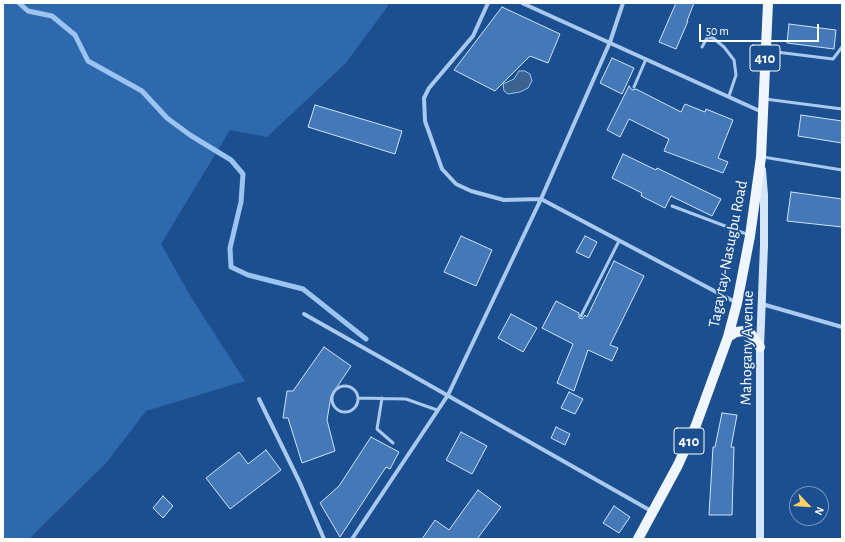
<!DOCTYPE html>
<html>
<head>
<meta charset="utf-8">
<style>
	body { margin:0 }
	#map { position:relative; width:845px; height:542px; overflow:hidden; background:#1b4f8f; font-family:"Alegreya Sans",sans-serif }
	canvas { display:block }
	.frame { position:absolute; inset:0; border:4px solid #fff; pointer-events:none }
	.north { position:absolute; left:789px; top:486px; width:40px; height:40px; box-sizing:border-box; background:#1b4f8f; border:1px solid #7695bc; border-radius:50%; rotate:115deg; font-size:11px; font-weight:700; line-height:16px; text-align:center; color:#fff }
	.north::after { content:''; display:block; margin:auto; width:14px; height:18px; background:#ffd166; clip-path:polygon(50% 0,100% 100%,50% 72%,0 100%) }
	.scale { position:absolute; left:699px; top:24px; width:120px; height:18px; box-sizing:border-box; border:2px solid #fff; border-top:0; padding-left:5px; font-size:12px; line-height:14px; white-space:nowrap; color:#fff; -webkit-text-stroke:3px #1b4f8f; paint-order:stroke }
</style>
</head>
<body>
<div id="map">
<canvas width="845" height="542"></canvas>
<div class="frame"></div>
<div class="north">N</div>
<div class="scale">50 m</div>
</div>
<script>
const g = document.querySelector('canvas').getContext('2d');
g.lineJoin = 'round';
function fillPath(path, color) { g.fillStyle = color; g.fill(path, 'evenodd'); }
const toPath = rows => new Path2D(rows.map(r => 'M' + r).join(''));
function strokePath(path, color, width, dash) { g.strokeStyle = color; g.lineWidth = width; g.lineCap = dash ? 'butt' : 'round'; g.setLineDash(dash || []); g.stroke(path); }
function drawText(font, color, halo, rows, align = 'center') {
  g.font = font + ' "Alegreya Sans",sans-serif'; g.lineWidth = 3.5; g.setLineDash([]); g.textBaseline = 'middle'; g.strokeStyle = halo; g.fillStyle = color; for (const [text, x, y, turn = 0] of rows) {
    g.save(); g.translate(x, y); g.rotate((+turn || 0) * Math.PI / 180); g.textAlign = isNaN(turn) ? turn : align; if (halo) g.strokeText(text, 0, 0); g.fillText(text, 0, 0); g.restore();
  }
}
fillPath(toPath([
	[3,3,390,3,346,63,267,137,230,130,161,244,191,297,245,381,146,411,107,462,29,539,3,539]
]), '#2e69ad');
const water = toPath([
	[519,71,525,71,530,74,532,81,528,88,520,92,508,94,504,91,503,84,514,79,519,71]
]);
fillPath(water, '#3c6290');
strokePath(water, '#9cc4f0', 1);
strokePath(toPath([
	[19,3,28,11,52,16,75,35,88,61,142,91,167,118,190,135,231,160,243,174,241,202,230,248,231,267,248,275,303,289,366,339]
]), '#9cc4f0', 5);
const building = toPath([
	[676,3,694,3,687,21,688,21,676,49,659,42,676,3],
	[502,7,560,34,548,63,530,56,495,91,454,70,502,7],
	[789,24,836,30,834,49,787,43,789,24],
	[612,58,634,68,622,94,600,83,612,58],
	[629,86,632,90,636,89,681,112,685,104,705,112,706,109,733,120,718,158,728,162,723,173,664,151,669,139,629,119,620,137,607,130,629,86],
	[315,105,402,131,395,154,308,127,315,105],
	[801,115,842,121,842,143,798,136,801,115],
	[623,154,656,170,657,168,721,199,712,216,671,196,665,208,641,196,642,193,612,178,623,154],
	[791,192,842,199,842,227,787,221,791,192],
	[461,236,492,250,476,286,444,272,461,236],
	[585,236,597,242,589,258,576,252,585,236],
	[614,261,644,276,610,345,618,348,612,361,588,350,574,391,557,383,573,344,542,328,556,301,579,313,579,318,582,319,585,315,587,317,614,261],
	[511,314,537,328,523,352,498,338,511,314],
	[324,347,351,366,331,396,327,420,335,451,302,463,288,418,283,418,287,391,293,391,324,347],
	[569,392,583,399,575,414,561,408,569,392],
	[722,413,737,415,731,447,734,447,732,515,709,515,713,447,715,447,722,413],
	[556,427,570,434,565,445,551,438,556,427],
	[461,432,487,446,472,474,446,460,461,432],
	[371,437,399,452,390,469,386,467,340,537,320,503,339,486,371,437],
	[266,450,281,470,230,509,206,478,239,452,248,464,266,450],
	[478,490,501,507,477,539,422,539,435,520,449,530,478,490],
	[163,496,173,506,163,518,153,508,163,496],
	[614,506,630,517,619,533,603,523,614,506]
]);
fillPath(building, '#4478b7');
strokePath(building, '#cfe3fa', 1);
strokePath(toPath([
	[702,47,707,38,713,38,724,47,734,60,736,75,729,96],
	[768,51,833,59,842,47],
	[634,87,646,59],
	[765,99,842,109],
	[763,157,842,170],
	[672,206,749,235],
	[581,316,619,241],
	'332 399a13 13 0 1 1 26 0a13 13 0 1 1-26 0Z',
	[359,398,406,399,437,410],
	[382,398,377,429,393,443]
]), '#a9c9ee', 3);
strokePath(toPath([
	[488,3,473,36,429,88,424,98,425,121,442,169,456,184,471,191,504,200,541,199,737,303],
	[522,3,762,112],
	[762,304,842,327],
	[304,314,653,512],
	[259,399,300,483,324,539],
	[352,539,448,395,541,199,610,42,623,3]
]), '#a9c9ee', 4);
strokePath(toPath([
	[760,539,760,347,764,245,764,195,762,170]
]), '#d6e6fa', 8);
strokePath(toPath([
	[728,337,736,332,744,331,751,334,760,347],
	[638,539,678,465,696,425,728,337,737,303,750,236,761,157,768,3]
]), '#f0f6ff', 10);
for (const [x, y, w] of [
	[765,58,30],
	[689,441,30]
]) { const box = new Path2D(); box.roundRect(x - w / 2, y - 13, w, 26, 3); g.fillStyle = '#1b4f8f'; g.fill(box); strokePath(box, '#fff', 1); }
drawText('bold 15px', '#fff', null, [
	["410",765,58],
	["410",689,441]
]);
drawText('16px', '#fff', '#1b4f8f', [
	["Tagaytay-Nasugbu Road",728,254,-79],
	["Mahogany Avenue",747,348,-89]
]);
</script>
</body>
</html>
